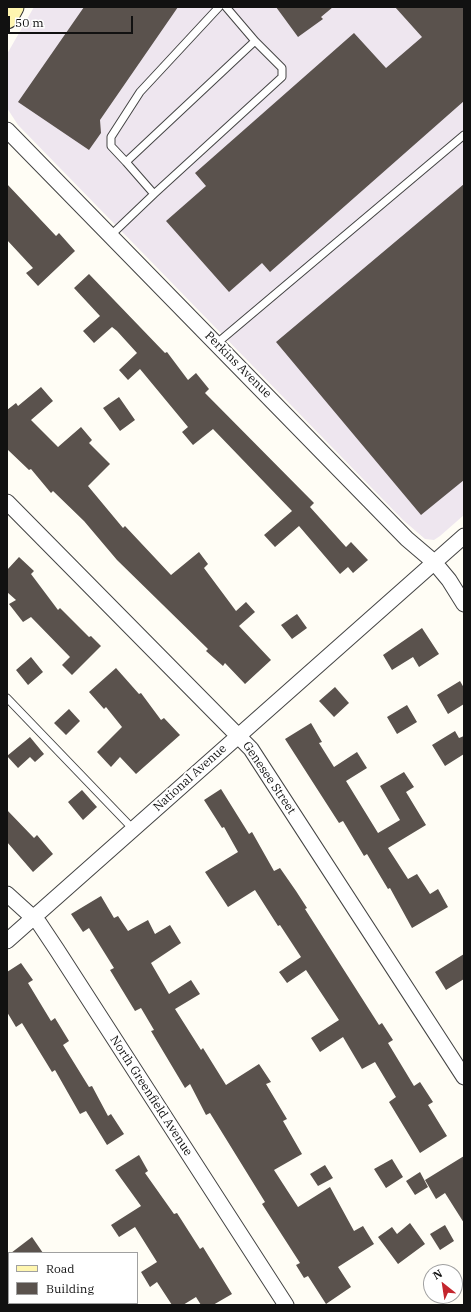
<!DOCTYPE html>
<html>
<head>
<meta charset="utf-8">
<style>
	body { margin:0 }
	#map { position:relative; width:471px; height:1312px; overflow:hidden; background:#fffdf5; font-family:"IBM Plex Serif",serif }
	canvas { display:block }
	.frame { position:absolute; inset:0; border:8px solid #111; pointer-events:none }
	.legend { position:absolute; left:8px; top:1252px; width:130px; height:52px; box-sizing:border-box; background:#fff; border:1px solid #a0a0a0; margin:0; padding:5px 7px; list-style:none; font-size:12px; color:#111 }
	.legend li { display:flex; align-items:center; gap:8px; height:20px }
	.legend b { width:20px; border:1px solid #a0a0a0 }
	.north { position:absolute; left:423px; top:1264px; width:40px; height:40px; box-sizing:border-box; background:#fff; border:1px solid #a0a0a0; border-radius:50%; rotate:330deg; font-size:11px; font-weight:700; line-height:16px; text-align:center; color:#111 }
	.north::after { content:''; display:block; margin:auto; width:14px; height:18px; background:#c4262e; clip-path:polygon(50% 0,100% 100%,50% 72%,0 100%) }
	.scale { position:absolute; left:8px; top:16px; width:125px; height:18px; box-sizing:border-box; border:2px solid #111; border-top:0; padding-left:5px; font-size:12px; line-height:14px; white-space:nowrap; color:#111; -webkit-text-stroke:3px #fff; paint-order:stroke }
</style>
</head>
<body>
<div id="map">
<canvas width="471" height="1312"></canvas>
<div class="frame"></div>
<ul class="legend">
<li><b style="height:5px;background:#fff6b0"></b>Road</li>
<li><b style="height:11px;background:#5a524d"></b>Building</li>
</ul>
<div class="north">N</div>
<div class="scale">50 m</div>
</div>
<script>
const g = document.querySelector('canvas').getContext('2d');
g.lineJoin = 'round';
function fillPath(path, color) { g.fillStyle = color; g.fill(path, 'evenodd'); }
const toPath = rows => new Path2D(rows.map(r => 'M' + r).join(''));
function strokePath(path, color, width, dash) { g.strokeStyle = color; g.lineWidth = width; g.lineCap = dash ? 'butt' : 'round'; g.setLineDash(dash || []); g.stroke(path); }
function drawText(font, color, halo, rows, align = 'center') {
  g.font = font + ' "IBM Plex Serif",serif'; g.lineWidth = 4; g.setLineDash([]); g.textBaseline = 'middle'; g.strokeStyle = halo; g.fillStyle = color; for (const [text, x, y, turn = 0] of rows) {
    g.save(); g.translate(x, y); g.rotate((+turn || 0) * Math.PI / 180); g.textAlign = isNaN(turn) ? turn : align; if (halo) g.strokeText(text, 0, 0); g.fillText(text, 0, 0); g.restore();
  }
}
fillPath(toPath([
	[34,7,464,7,464,515,440,536,434,540,425,539,403,520,18,125,7,108,7,54]
]), '#eee6ef');
fillPath(toPath([
	[84,7,178,7,100,120,101,133,89,150,18,102],
	[276,7,333,7,321,17,323,19,298,37],
	[395,7,464,7,464,101,270,272,262,263,229,292,166,221,206,186,195,173,354,33,386,68,422,37],
	[7,184,56,236,59,233,75,251,38,286,26,273,33,268,7,240],
	[464,184,464,480,421,515,276,342],
	[89,274,165,353,167,352,188,380,196,373,209,389,205,393,314,503,310,507,346,547,351,542,368,560,353,573,348,567,340,574,299,526,275,547,264,535,292,511,213,429,193,445,182,432,188,427,140,369,128,380,119,370,137,353,117,331,112,327,94,343,83,331,100,316,74,288],
	[41,387,53,401,31,420,58,447,81,427,92,440,89,443,110,464,88,486,123,528,125,526,171,575,199,552,208,564,204,568,236,611,246,602,255,612,239,626,271,660,245,684,225,663,223,666,206,651,208,649,117,560,84,521,53,491,51,493,31,469,29,470,7,449,7,410,16,403,18,406],
	[119,397,135,420,120,431,103,408],
	[19,557,34,571,31,574,58,610,60,608,89,637,91,636,101,646,72,675,62,665,70,657,31,617,23,622,9,604,16,600,7,592,7,570],
	[297,614,307,628,292,639,281,625],
	[422,628,439,654,419,667,413,657,392,670,383,655],
	[31,657,43,672,28,685,16,670],
	[116,668,139,694,141,693,161,720,164,718,180,735,136,774,120,757,111,767,97,752,122,727,106,707,104,709,89,692],
	[460,681,464,688,464,704,448,714,437,695],
	[335,687,349,703,334,717,319,701],
	[407,705,417,722,397,734,387,717],
	[69,709,80,721,66,735,54,723],
	[311,723,322,742,319,743,334,767,357,752,367,768,346,781,378,833,400,820,380,786,404,772,414,787,406,792,426,825,388,848,408,879,417,874,430,894,438,889,448,907,412,928,390,888,388,889,367,854,364,856,343,821,339,823,285,739],
	[455,731,459,738,464,736,464,754,445,766,432,745],
	[30,737,44,754,35,762,30,757,18,768,7,756],
	[221,789,249,834,252,832,274,871,280,868,296,891,307,908,305,909,379,1025,382,1023,393,1040,388,1043,414,1086,420,1082,433,1102,428,1105,447,1136,420,1153,389,1102,396,1097,375,1062,362,1069,343,1037,320,1052,311,1038,339,1020,306,970,287,983,279,972,301,957,280,925,278,926,255,890,228,907,205,872,238,852,224,827,222,828,204,800],
	[82,790,97,807,83,820,68,802],
	[7,810,34,838,37,835,53,854,33,872,7,842],
	[101,896,114,918,118,916,128,931,148,920,155,934,170,925,181,943,151,963,169,994,191,980,200,994,175,1009,201,1050,203,1048,226,1085,259,1064,271,1082,266,1084,287,1119,283,1121,302,1154,274,1170,298,1207,330,1187,354,1231,363,1226,374,1244,338,1267,351,1287,326,1304,308,1276,304,1278,296,1265,300,1263,262,1204,265,1202,210,1113,206,1115,190,1084,185,1088,151,1031,154,1030,141,1008,135,1011,110,970,114,968,89,928,83,932,71,914],
	[464,954,464,979,446,990,435,972],
	[21,963,33,980,28,983,51,1021,55,1018,69,1041,63,1045,89,1087,92,1086,108,1116,111,1114,124,1134,107,1145,86,1111,80,1114,55,1070,52,1072,22,1023,16,1027,7,1012,7,972],
	[139,1155,148,1171,145,1173,174,1214,177,1213,200,1249,203,1247,232,1294,213,1305,201,1305,196,1297,183,1305,172,1305,157,1282,150,1287,141,1272,157,1262,135,1227,119,1237,111,1225,141,1206,115,1170],
	[464,1156,464,1223,445,1193,436,1199,425,1180],
	[392,1159,403,1177,386,1188,374,1169],
	[325,1165,333,1178,318,1186,310,1174],
	[420,1172,428,1187,415,1195,406,1181],
	[410,1223,425,1244,398,1264,378,1237,392,1227,397,1234],
	[445,1225,454,1241,440,1250,430,1234],
	[32,1237,43,1253,11,1253]
]), '#5a524d');
const service = toPath([
	[126,162,111,146,111,137,140,92,219,7],
	[154,194,282,77,282,68,255,41],
	[110,236,154,194,126,162,255,41,226,7],
	[216,344,464,135],
	[7,698,133,829]
]);
const minor = toPath([
	[7,130,407,539,434,562,449,580,464,604],
	[7,502,251,749,464,1077],
	[7,894,39,923,57,950,286,1305],
	[7,941,464,536]
]);
const secondary = toPath([
	[7,18,13,7]
]);
strokePath(service, '#444', 9);
strokePath(minor, '#444', 17);
strokePath(secondary, '#333', 23);
strokePath(service, '#fff', 7);
strokePath(minor, '#fff', 15);
strokePath(secondary, '#fff6b0', 21);
drawText('12px', '#111', '#fff', [
	["Perkins Avenue",238,365,45],
	["National Avenue",190,778,-42],
	["Genesee Street",269,778,56],
	["North Greenfield Avenue",151,1096,57]
]);
</script>
</body>
</html>
